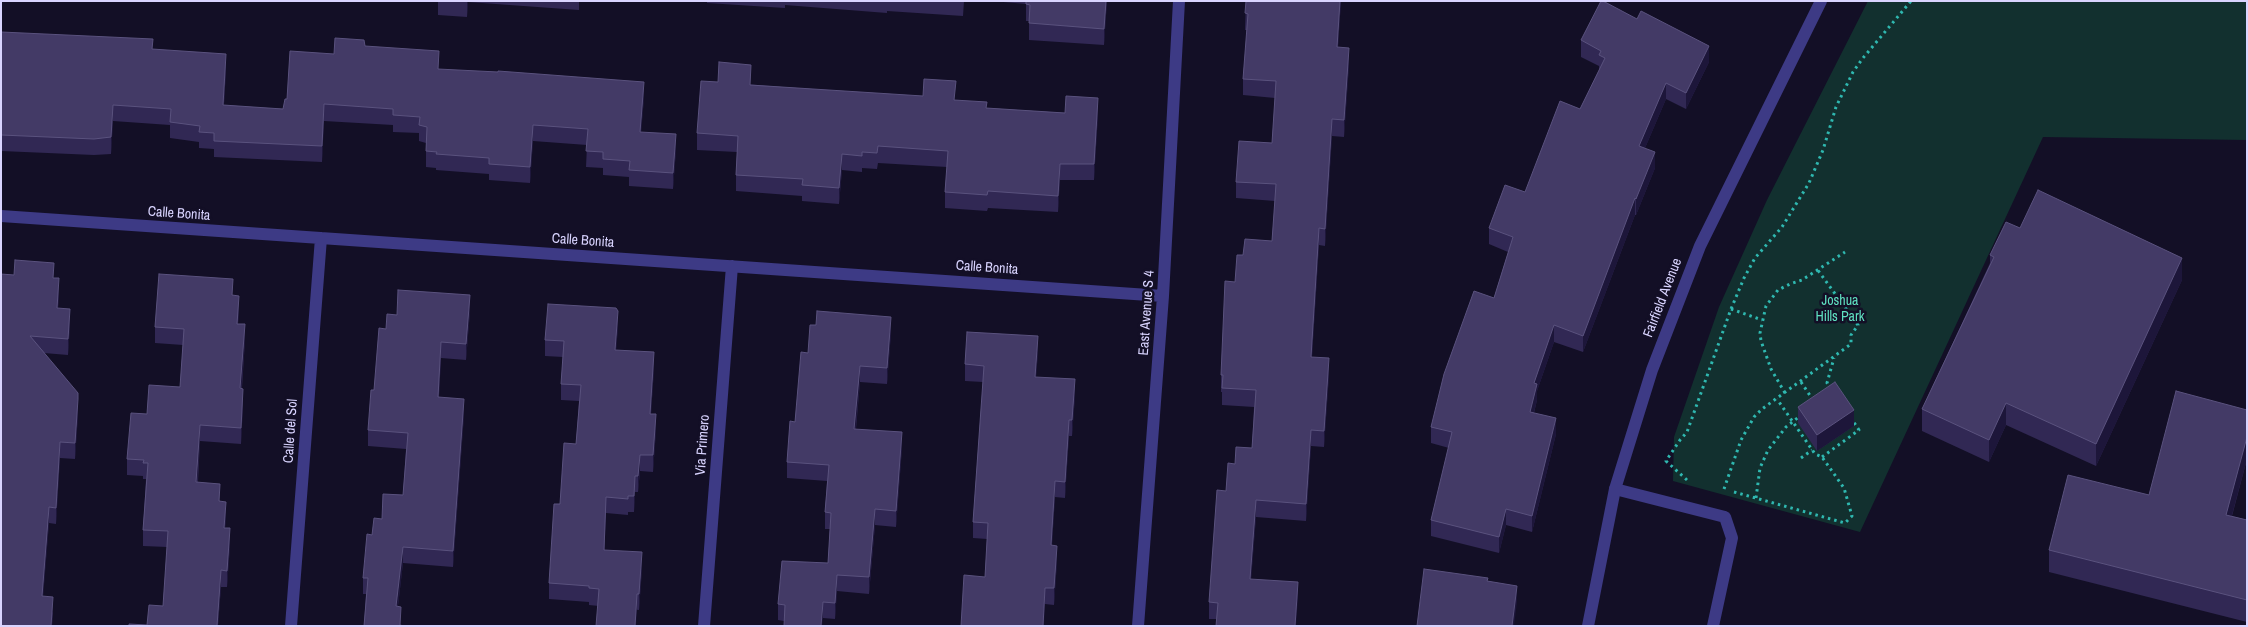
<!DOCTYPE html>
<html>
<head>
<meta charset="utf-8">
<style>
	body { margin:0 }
	#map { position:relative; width:2248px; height:627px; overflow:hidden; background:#130f26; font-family:"Archivo Narrow",sans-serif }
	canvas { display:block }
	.frame { position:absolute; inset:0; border:2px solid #d9d4ff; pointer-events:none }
</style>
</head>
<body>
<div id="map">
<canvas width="2248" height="627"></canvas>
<div class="frame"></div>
</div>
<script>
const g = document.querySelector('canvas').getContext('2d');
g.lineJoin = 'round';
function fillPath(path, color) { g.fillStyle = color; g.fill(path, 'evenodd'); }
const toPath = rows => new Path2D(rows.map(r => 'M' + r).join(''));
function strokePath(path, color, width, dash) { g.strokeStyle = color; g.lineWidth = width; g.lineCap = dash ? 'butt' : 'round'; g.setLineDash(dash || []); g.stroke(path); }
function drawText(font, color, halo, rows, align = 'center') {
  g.font = font + ' "Archivo Narrow",sans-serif'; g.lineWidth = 5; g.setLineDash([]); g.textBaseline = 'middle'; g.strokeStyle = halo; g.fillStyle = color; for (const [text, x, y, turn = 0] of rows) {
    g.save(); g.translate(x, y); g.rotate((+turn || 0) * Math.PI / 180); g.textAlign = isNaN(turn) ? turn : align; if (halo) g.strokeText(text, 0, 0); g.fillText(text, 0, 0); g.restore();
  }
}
fillPath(toPath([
	[1868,1,2247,1,2247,140,2043,137,1860,532,1673,481,1674,437,1719,307,1767,200]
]), '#12302f');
strokePath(toPath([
	[1731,309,1762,320],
	[1801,382,1813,400],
	[1831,389,1827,383,1834,358],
	[1785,393,1771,369,1761,341,1760,333,1766,306,1778,290,1790,284,1802,280,1845,252],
	[1822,457,1859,430,1853,421],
	[1801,458,1812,450],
	[1687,480,1666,461,1680,440,1687,432,1731,309,1744,278,1755,258,1782,227,1809,183,1823,150,1836,107,1853,72,1863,58,1911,1],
	[1724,489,1741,440,1754,417,1762,409,1851,344,1851,335,1858,325,1817,269],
	[1734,492,1845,523,1852,516,1844,488,1822,457,1815,454,1777,399],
	[1756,498,1760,468,1768,450,1786,427,1800,416]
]), '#2fb8b0', 3, [2.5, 4]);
strokePath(toPath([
	[1615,489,1725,517,1732,538,1713,626]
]), '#3d3a85', 12);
strokePath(toPath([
	[1,216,1163,296],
	[291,626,321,238],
	[704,626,732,266],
	[1138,626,1163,296,1179,1],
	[1588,626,1615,489,1652,370,1700,246,1821,1]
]), '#3d3a85', 12);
fillPath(toPath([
	[438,1,579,1,579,10,468,2,467,17,438,15],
	[707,1,964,1,963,16,887,11,887,13,785,5,785,8,707,3],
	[992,1,1107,1,1104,45,1029,40,1029,21,1026,21,1026,4],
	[1246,1,1341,1,1338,47,1349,65,1344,137,1332,136,1325,246,1319,245,1312,357,1329,375,1324,447,1311,446,1306,521,1256,517,1251,579,1298,599,1217,619,1209,619,1209,602,1226,491,1235,464,1252,448,1254,407,1222,405,1222,392,1221,392,1221,375,1235,282,1243,255,1272,241,1275,201,1236,198,1236,182,1272,143,1275,98,1243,95,1243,79,1247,30,1245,30],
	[1,32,153,49,226,70,224,105,283,109,287,99,334,54,365,46,439,69,644,98,641,132,676,150,673,189,629,186,629,177,603,175,603,168,586,167,587,145,533,141,530,183,489,180,489,174,436,170,436,168,426,167,426,143,419,141,419,133,393,132,393,125,324,121,322,162,214,157,214,149,199,148,199,142,170,138,170,125,113,121,111,154,94,155,1,151],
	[1581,40,1709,62,1686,109,1666,99,1645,148,1655,168,1636,215,1635,215,1583,352,1554,342,1537,391,1537,400,1534,413,1556,434,1532,532,1506,525,1499,553,1431,536,1431,520,1449,448,1431,443,1431,427,1494,298,1508,252,1489,244,1489,228,1525,192,1580,109,1599,71,1599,66,1581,57],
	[718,82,955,100,987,108,1098,115,1094,180,1060,180,1058,212,988,208,987,211,945,208,945,192,947,167,878,163,877,169,862,168,862,172,842,170,839,204,802,201,802,196,736,191,736,175,737,152,697,150,697,133],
	[2020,228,2182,280,2096,466,2006,425,1989,462,1922,431,1922,409,1990,263,1990,255],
	[1,274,54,278,59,295,58,308,70,325,68,355,44,353,78,415,75,459,60,458,56,524,49,523,43,596,53,613,52,626,1,626],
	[233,295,239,312,238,324,245,340,242,388,243,405,241,444,200,441,198,482,220,501,226,518,225,528,230,545,227,587,221,587,218,626,129,626,147,625,163,606,167,547,143,546,143,530,146,479,143,479,143,476,127,475,127,459,147,414,180,387,183,345,155,343,155,327],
	[470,311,466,360,441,358,439,397,464,415,453,567,403,563,398,606,364,626,366,594,363,594,363,578,372,535,382,519,403,495,406,449,368,446,368,430,374,390,397,315],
	[816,325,891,333,887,384,860,382,856,429,902,448,896,527,875,525,869,594,837,591,835,619,823,618,784,621,778,620,778,604,828,563,830,529,825,529,825,512,827,481,787,478,787,462,808,353],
	[618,327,616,350,654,369,651,414,656,430,653,472,640,471,638,492,635,492,634,512,628,512,628,515,606,513,604,550,642,569,639,610,589,605,589,602,549,599,549,583,560,504,576,444,579,401,561,400,561,384,563,357,545,356,545,340],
	[1038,352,1036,377,1075,396,1072,436,1069,436,1065,498,1055,497,1052,545,1057,562,1054,605,1045,604,985,577,987,539,973,538,973,522,983,382,965,381,965,364],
	[1798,407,1854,426,1817,451,1798,423],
	[2247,410,2247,459,2232,516,2247,520,2247,622,2049,572,2049,550,2149,495]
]), '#312854');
fillPath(toPath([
	[467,1,468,1,467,17],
	[1106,1,1107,1,1104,45,1104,29],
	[1340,1,1341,1,1337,64,1337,47],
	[1709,46,1709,62,1686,109,1686,93],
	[1349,48,1349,65,1344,137,1344,120],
	[226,54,226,70,223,121,223,105],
	[644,82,644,98,640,148,640,132],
	[1666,83,1666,99,1639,162,1639,146],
	[1098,98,1098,115,1094,180,1094,164],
	[324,104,324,121,322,162,322,146],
	[113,105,113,121,111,154,111,137],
	[1332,119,1332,136,1325,246,1325,229],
	[533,125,533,141,530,183,530,167],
	[676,134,676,150,673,189,673,173],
	[1655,152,1655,168,1636,215,1636,199],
	[842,154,842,170,839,204,839,188],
	[1060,164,1060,180,1058,212,1058,196],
	[1635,198,1635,215,1583,352,1583,336],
	[1319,228,1319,245,1311,373,1311,357],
	[2182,258,2182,280,2096,466,2096,444],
	[59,278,59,295,57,324,57,308],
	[470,295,470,311,466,360,466,344],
	[239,296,239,312,237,340,237,324],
	[70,309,70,325,68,355,68,339],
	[618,311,618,327,615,366,615,350],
	[891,317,891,333,887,384,887,368],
	[245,324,245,340,240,405,240,388],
	[1554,325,1554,342,1537,391,1537,400,1530,428,1530,412,1534,383],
	[1038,336,1038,352,1035,393,1035,377],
	[441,342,441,358,438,413,438,397],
	[654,352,654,369,650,430,650,414],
	[1329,358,1329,375,1324,447,1324,431],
	[860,366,860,382,854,445,854,429],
	[1075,379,1075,396,1072,436,1072,420],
	[243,389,243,405,241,444,241,428],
	[78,399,78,415,75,459,75,443],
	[464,399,464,415,453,567,453,551],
	[2006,403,2006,425,1989,462,1989,440],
	[1854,410,1854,426,1817,451,1817,435],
	[656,414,656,430,653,472,653,455],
	[1556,418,1556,434,1532,532,1532,516],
	[1069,420,1069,436,1065,498,1065,482],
	[200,425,200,441,196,498,196,482],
	[1311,430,1311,446,1306,521,1306,504],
	[902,432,902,448,896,527,896,511],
	[2247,437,2247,459,2226,537,2226,515],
	[60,442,60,458,56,524,56,508],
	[640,455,640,471,638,492,638,476],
	[635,476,635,492,634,512,634,496],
	[1055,481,1055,497,1051,561,1051,545],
	[606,497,606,513,604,566,604,550],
	[1256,500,1256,517,1250,596,1250,579],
	[226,502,226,518,224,544,224,528],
	[49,507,49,523,42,612,42,596],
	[875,509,875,525,869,594,869,577],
	[1506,509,1506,525,1499,553,1499,537],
	[230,528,230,545,227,587,227,571],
	[1057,546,1057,562,1054,605,1054,588],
	[403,547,403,563,396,623,396,606],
	[642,552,642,569,639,610,639,594],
	[221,570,221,587,218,626,217,626],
	[837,575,837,591,835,619,835,603],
	[1298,582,1298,599,1296,626,1295,626],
	[1517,586,1517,602,1514,626,1512,626],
	[1045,588,1045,604,1044,626,1043,626],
	[637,594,637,610,636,626,635,626],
	[53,597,52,626,51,626],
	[823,602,823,618,822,626,821,626]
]), '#1d163a');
const building = toPath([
	[1026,1,1106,1,1104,29,1029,23,1030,5,1026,4,1026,1],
	[1246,1,1340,1,1337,47,1349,48,1344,120,1332,119,1325,229,1319,228,1311,357,1329,358,1324,431,1311,430,1306,504,1256,500,1250,579,1298,582,1295,626,1216,626,1218,603,1209,602,1217,490,1226,491,1228,463,1235,464,1236,447,1252,448,1256,390,1222,388,1223,375,1221,375,1225,281,1235,282,1237,255,1243,255,1245,239,1272,241,1276,184,1236,182,1239,141,1272,143,1276,81,1243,79,1248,14,1245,13,1246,1],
	[1601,1,1603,1,1637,19,1641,11,1709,46,1686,93,1666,83,1639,146,1655,152,1636,199,1635,198,1583,336,1554,325,1534,383,1537,384,1530,412,1556,418,1532,516,1506,509,1499,537,1431,520,1452,432,1431,427,1444,374,1474,291,1494,298,1513,237,1489,228,1505,185,1525,192,1560,101,1580,109,1605,58,1599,55,1601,51,1581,40,1601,1],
	[1,32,153,39,152,49,226,54,223,105,283,109,285,99,287,99,290,51,334,54,335,38,364,40,365,46,439,51,438,69,498,72,498,71,644,82,640,132,676,134,673,173,629,170,630,161,603,159,603,152,586,151,588,129,533,125,530,167,489,164,489,158,436,154,437,152,426,151,427,127,419,125,420,117,393,115,393,109,324,104,322,146,214,141,214,133,199,132,200,126,170,122,171,109,113,105,111,137,94,139,1,135,1,32],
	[719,62,751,65,750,85,923,96,924,79,956,81,954,100,987,102,986,108,1065,113,1066,96,1098,98,1094,164,1060,164,1058,196,988,191,987,195,945,192,948,151,878,146,877,153,862,152,862,156,842,154,839,188,802,185,803,179,736,175,738,136,697,133,701,81,718,82,719,62],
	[2038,190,2182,258,2096,444,2006,403,1989,440,1922,409,1994,257,1990,255,2006,222,2020,228,2038,190],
	[15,260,54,263,53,278,59,278,57,308,70,309,68,339,30,336,78,393,78,399,75,443,60,442,56,508,49,507,42,596,53,597,51,626,1,626,1,274,14,275,15,260],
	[159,274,233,279,232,295,239,296,237,324,245,324,240,388,243,389,241,428,200,425,196,482,220,484,219,501,226,502,224,528,230,528,227,571,221,570,217,626,129,626,129,624,147,625,149,605,163,606,168,531,143,530,148,463,143,463,144,460,127,459,131,413,147,414,149,385,180,387,184,329,155,327,159,274],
	[398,290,470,295,466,344,441,342,438,397,464,399,453,551,403,547,396,606,401,607,400,625,404,626,364,626,368,578,363,578,367,534,372,535,374,518,382,519,383,494,403,495,408,433,368,430,371,390,374,390,379,328,386,329,387,314,397,315,398,290],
	[548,304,616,308,618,311,615,350,654,352,650,414,656,414,653,455,640,455,638,476,635,476,634,496,628,496,628,499,606,497,604,550,642,552,639,594,637,594,635,626,596,626,599,589,589,588,589,586,549,583,554,504,560,504,564,443,576,444,581,385,561,384,564,341,545,340,548,304],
	[817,311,891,317,887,368,860,366,854,429,902,432,896,511,875,509,869,577,837,575,835,603,823,602,821,626,784,626,785,605,778,604,782,561,828,563,831,513,825,512,829,465,787,462,790,421,795,422,801,352,808,353,810,325,816,325,817,311],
	[967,332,1038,336,1035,377,1075,379,1072,420,1069,420,1065,482,1055,481,1051,545,1057,546,1054,588,1045,588,1043,626,961,626,964,575,985,577,988,523,973,522,984,366,965,364,967,332],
	[1835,382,1854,410,1817,435,1798,407,1835,382],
	[2176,391,2247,410,2247,437,2226,515,2247,520,2247,600,2049,550,2068,475,2149,495,2176,391],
	[1424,569,1488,578,1487,581,1517,586,1512,626,1417,626,1424,569]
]);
fillPath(building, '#433a66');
strokePath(building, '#5a527e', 1);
drawText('14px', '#d9d4ff', '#130f26', [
	["Calle Bonita",179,214,4],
	["Calle Bonita",583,241,4],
	["Calle Bonita",987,268,4],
	["Fairfield Avenue",1663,298,-69],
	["East Avenue S 4",1147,313,-86],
	["Calle del Sol",291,431,-86],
	["Via Primero",703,445,-86]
]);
drawText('14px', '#5fe0c0', '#130f26', [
	["Joshua",1840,301],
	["Hills Park",1840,317]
]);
</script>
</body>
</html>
